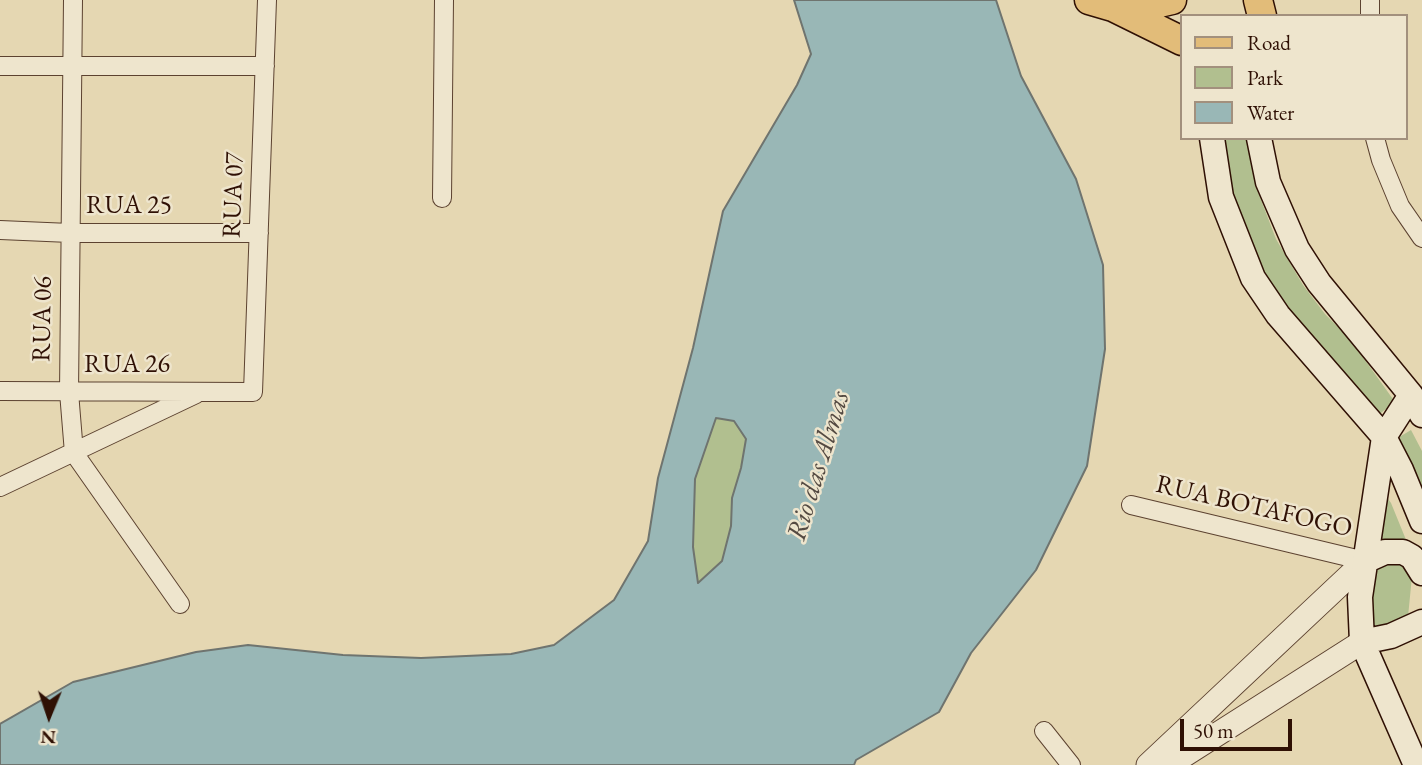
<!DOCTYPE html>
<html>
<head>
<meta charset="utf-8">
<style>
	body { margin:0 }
	#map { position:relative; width:1422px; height:765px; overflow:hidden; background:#e5d7b2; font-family:"EB Garamond",serif }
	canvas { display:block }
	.legend { position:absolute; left:1180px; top:14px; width:228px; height:126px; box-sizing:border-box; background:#eee5cd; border:2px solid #a2907d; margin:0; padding:9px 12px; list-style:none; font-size:21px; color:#2f1004 }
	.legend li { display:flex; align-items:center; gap:14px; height:35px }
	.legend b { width:35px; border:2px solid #a2907d }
	.north { position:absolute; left:14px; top:681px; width:70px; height:70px; -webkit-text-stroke:5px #eee5cd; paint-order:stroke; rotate:182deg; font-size:19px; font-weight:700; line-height:28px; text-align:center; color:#2f1004 }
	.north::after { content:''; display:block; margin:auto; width:24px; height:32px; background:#2f1004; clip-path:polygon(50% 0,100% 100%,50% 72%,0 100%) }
	.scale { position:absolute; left:1180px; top:719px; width:112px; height:32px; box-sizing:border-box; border:4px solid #2f1004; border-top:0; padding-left:9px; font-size:21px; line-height:24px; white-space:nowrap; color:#2f1004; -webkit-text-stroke:5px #eee5cd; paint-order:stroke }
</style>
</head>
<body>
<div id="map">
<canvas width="1422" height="765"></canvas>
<ul class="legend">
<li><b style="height:9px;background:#e2bc79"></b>Road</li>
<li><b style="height:19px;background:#b1bf8f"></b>Park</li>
<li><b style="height:19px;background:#99b7b6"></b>Water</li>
</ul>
<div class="north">N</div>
<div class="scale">50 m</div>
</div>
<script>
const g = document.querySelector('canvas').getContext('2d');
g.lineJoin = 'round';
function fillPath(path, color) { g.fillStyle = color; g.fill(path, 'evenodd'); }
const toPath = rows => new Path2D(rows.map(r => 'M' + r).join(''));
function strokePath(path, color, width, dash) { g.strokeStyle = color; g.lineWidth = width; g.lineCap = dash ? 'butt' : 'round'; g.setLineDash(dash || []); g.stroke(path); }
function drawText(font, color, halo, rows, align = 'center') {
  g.font = font + ' "EB Garamond",serif'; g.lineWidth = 5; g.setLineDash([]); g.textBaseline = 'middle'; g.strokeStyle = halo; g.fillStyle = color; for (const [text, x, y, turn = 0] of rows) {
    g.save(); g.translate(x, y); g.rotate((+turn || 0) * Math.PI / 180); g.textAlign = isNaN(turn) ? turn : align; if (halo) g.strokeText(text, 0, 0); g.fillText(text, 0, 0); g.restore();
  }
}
fillPath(toPath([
	[1219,138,1250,138,1258,192,1276,239,1303,285,1325,314,1350,339,1395,402,1373,419,1277,304,1239,223],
	[716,418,734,421,746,439,741,468,732,498,731,526,722,561,697,584,693,547,695,479],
	[1411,430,1422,451,1422,509,1391,442],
	[1379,486,1391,503,1411,552,1370,552],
	[1397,554,1413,566,1407,627,1379,631,1366,626,1376,561]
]), '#b1bf8f');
const water = toPath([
	[794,0,996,0,1021,76,1076,179,1103,265,1105,349,1087,466,1036,570,971,653,939,712,856,760,854,765,0,765,0,724,73,682,196,652,248,645,343,655,421,658,511,654,554,645,614,600,648,541,658,478,693,348,723,211,797,85,811,54,794,0],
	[716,418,734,421,746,439,741,468,732,498,731,526,722,561,698,583,693,547,695,479,716,418]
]);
fillPath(water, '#99b7b6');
strokePath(water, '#6f746f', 2);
const minor = toPath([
	[73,0,69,392,74,453,180,604],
	[1370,16,1370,0],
	[0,66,265,66],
	[1375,138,1381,160,1400,206,1422,238],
	[442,198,444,0],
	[0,230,70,233,259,233],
	[0,391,253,392,267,0],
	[0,487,196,394],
	[1131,505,1365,561],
	[1044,731,1071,765]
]);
const tertiary = toPath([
	[1148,765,1365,561],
	[1169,765,1362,642]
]);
const secondary = toPath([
	[1212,138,1221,197,1253,278,1278,315,1384,437,1401,470,1422,521],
	[1259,138,1268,182,1297,249,1319,283,1411,395,1422,415],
	[1411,395,1384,437,1360,597,1362,642,1416,765],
	[1365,561,1385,552,1403,552,1412,557,1422,573],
	[1362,642,1391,636,1422,622]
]);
const primary = toPath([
	[1089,0,1113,7,1182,41],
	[1258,0,1262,16],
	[1119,7,1142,7,1172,0]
]);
strokePath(minor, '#5c4230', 20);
strokePath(tertiary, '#5c4230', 25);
strokePath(secondary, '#2f1004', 27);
strokePath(primary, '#2f1004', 31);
strokePath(minor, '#eee5cd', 18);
strokePath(tertiary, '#eee5cd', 23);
strokePath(secondary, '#eee5cd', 24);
strokePath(primary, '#e2bc79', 28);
drawText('26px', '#2f1004', '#eee5cd', [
	["RUA 07",234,195,-88],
	["RUA 25",129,206],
	["RUA 06",43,319,-89],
	["RUA 26",127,365],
	["RUA BOTAFOGO",1254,507,13]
]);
drawText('italic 28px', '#544a42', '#eee5cd', [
	["Rio das Almas",819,466,-73]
]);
</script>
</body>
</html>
